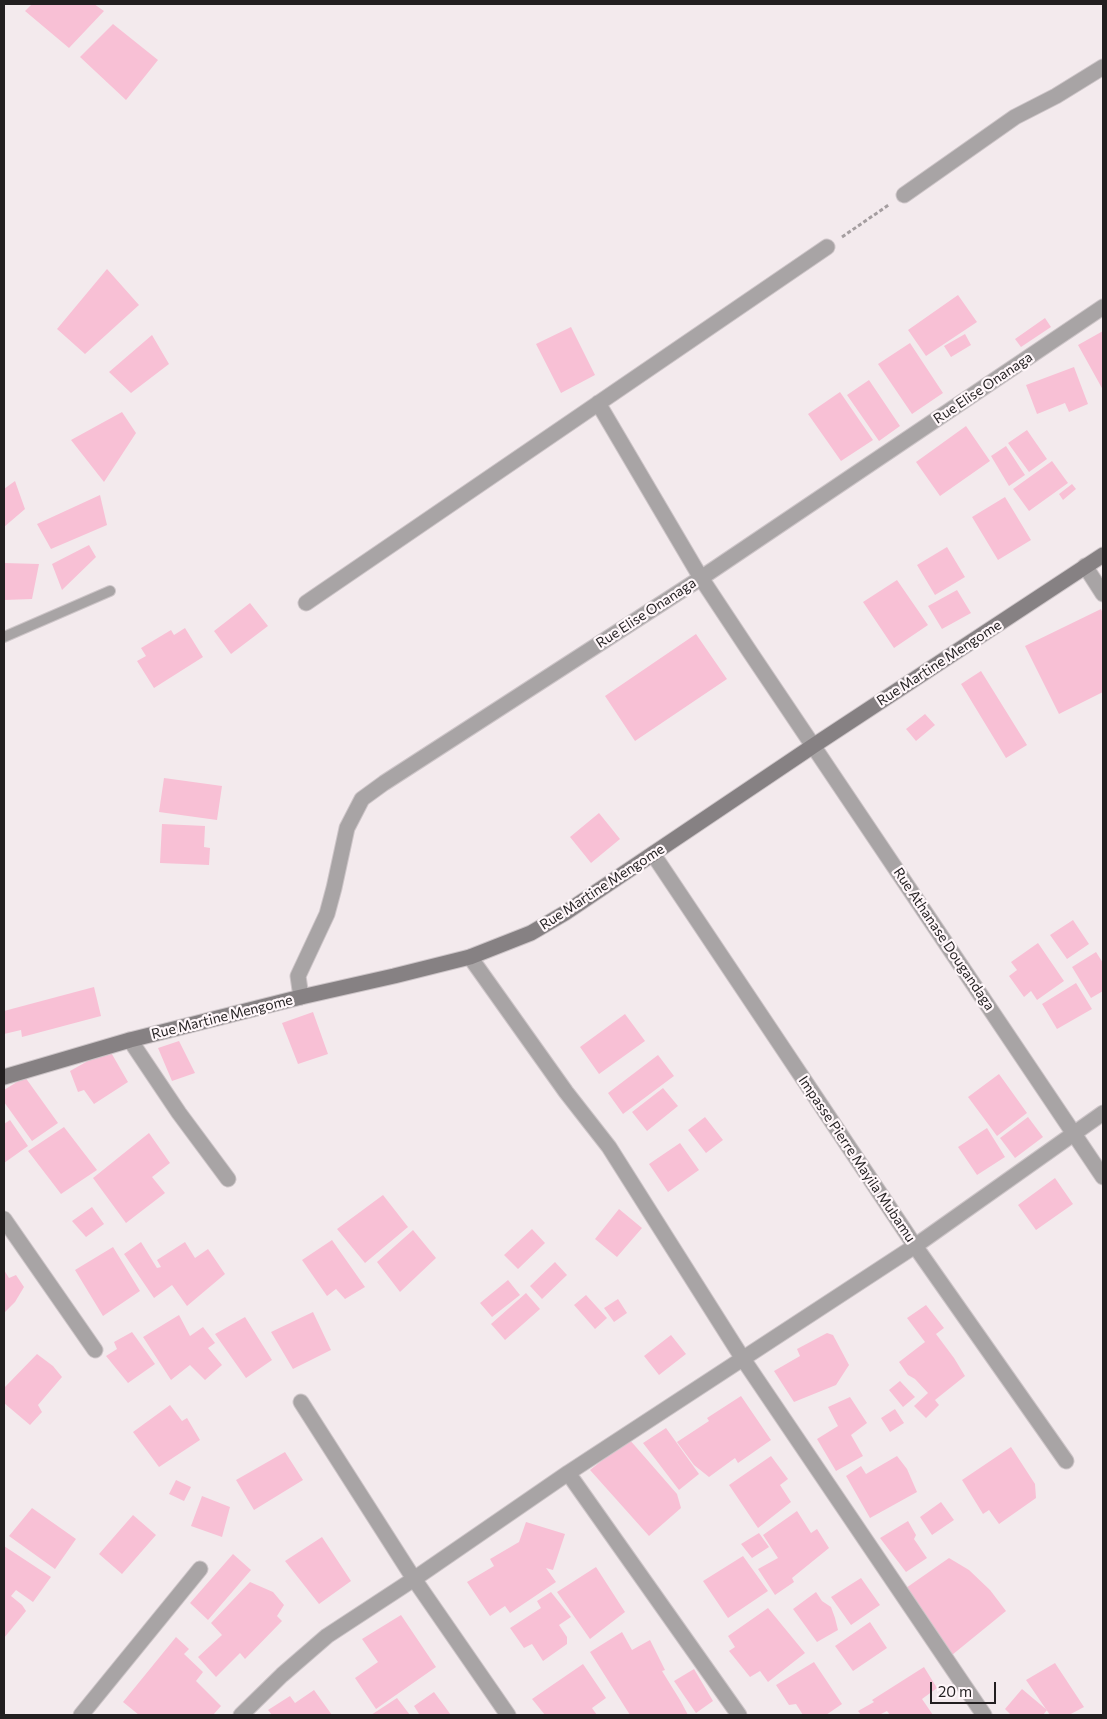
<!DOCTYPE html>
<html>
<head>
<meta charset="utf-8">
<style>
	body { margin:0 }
	#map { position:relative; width:1107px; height:1719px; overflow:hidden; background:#f3eaed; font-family:Commissioner,sans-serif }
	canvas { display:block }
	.frame { position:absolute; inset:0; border:5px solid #221f20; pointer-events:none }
	.scale { position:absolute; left:930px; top:1682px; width:66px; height:22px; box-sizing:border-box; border:2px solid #221f20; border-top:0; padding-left:6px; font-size:15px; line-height:18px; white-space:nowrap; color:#221f20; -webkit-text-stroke:4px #fff7fa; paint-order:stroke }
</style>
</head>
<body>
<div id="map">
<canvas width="1107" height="1719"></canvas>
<div class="frame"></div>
<div class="scale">20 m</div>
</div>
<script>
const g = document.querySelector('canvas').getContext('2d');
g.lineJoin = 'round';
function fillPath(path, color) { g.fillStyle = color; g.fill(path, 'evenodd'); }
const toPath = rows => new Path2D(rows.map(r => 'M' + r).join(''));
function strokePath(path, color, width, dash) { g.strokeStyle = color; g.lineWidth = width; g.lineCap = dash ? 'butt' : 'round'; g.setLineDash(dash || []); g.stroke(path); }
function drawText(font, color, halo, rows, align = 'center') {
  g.font = font + ' Commissioner,sans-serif'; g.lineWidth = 4.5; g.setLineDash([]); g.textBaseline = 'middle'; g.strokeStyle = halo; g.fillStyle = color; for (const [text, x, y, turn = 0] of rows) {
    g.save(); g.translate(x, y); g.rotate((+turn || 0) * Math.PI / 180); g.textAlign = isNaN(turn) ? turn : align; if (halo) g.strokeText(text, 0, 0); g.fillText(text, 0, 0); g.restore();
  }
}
fillPath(toPath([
	[32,4,94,4,104,11,69,48,25,11],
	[113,24,158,60,126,100,80,57],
	[107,269,139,305,85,354,57,329],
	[958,295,977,322,926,356,908,330],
	[1045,318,1051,327,1021,347,1015,339],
	[571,327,595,375,561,393,536,344],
	[1103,331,1103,390,1078,345],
	[965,334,971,345,951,357,944,346],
	[152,335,169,364,131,393,109,372],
	[910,343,943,393,912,414,878,364],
	[1074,367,1088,404,1069,412,1065,403,1037,414,1026,385],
	[869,380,900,426,879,441,847,395],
	[840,392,873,440,841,461,808,414],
	[122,412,136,433,104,482,71,440],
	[966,426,990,461,940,496,916,462],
	[1027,430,1047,459,1029,472,1008,443],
	[1006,446,1025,475,1009,486,991,456],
	[1052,461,1068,483,1029,511,1013,489],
	[15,481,25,509,4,527,4,489],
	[1072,484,1076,489,1063,500,1059,494],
	[100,495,107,525,51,549,37,524],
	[1005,497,1031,540,998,560,972,517],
	[89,545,96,557,62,590,52,564],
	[947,547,965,577,935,595,917,565],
	[4,563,39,564,32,599,4,600],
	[897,580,928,625,894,648,863,602],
	[957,590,971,613,942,629,928,606],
	[250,603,268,626,231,654,214,631],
	[1101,609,1103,614,1103,692,1059,714,1025,646],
	[185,628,203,657,154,688,137,661,146,656,141,648,171,630,174,635],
	[696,634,727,679,635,741,605,696],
	[981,671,1027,745,1006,758,961,684],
	[925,714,935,725,916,741,906,729],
	[164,778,222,786,217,820,159,812],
	[599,813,620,839,591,863,570,837],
	[162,824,205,826,204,847,210,848,209,865,160,863],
	[1073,920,1089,944,1067,959,1050,935],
	[1038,943,1064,981,1037,1000,1031,991,1024,997,1009,976,1017,970,1011,962],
	[1096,952,1103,963,1103,991,1091,998,1072,967],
	[1076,983,1092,1009,1057,1029,1042,1004],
	[94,987,101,1016,22,1037,21,1030,4,1034,4,1011],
	[313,1012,328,1054,298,1064,282,1023],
	[625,1014,645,1041,599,1074,580,1047],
	[179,1041,195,1073,172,1081,158,1048],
	[109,1049,128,1082,94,1104,84,1090,78,1092,70,1071],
	[658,1055,674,1076,623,1114,608,1093],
	[999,1074,1027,1113,997,1136,968,1097],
	[25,1077,58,1123,32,1141,4,1102,4,1090],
	[663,1088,678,1106,647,1131,632,1112],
	[705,1117,723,1140,706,1153,688,1130],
	[1028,1117,1043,1137,1015,1158,1000,1138],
	[10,1120,28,1146,4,1163,4,1124],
	[64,1127,97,1170,61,1194,28,1151],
	[987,1128,1005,1157,977,1175,958,1147],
	[149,1133,170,1163,152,1177,165,1193,126,1223,93,1178],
	[680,1143,699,1170,668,1192,649,1164],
	[1055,1178,1073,1204,1036,1230,1018,1205],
	[383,1195,408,1227,365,1263,337,1229],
	[92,1207,104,1224,86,1237,72,1221],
	[619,1209,642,1228,617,1257,595,1239],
	[532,1229,545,1243,518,1269,504,1255],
	[413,1230,436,1258,400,1292,377,1262],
	[332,1240,365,1287,345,1299,336,1289,327,1296,302,1260],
	[141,1242,157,1268,161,1267,157,1260,185,1242,195,1258,208,1249,225,1274,187,1306,172,1285,154,1298,124,1254],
	[113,1247,140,1291,103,1316,75,1270],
	[555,1262,567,1275,542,1299,530,1286],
	[4,1270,9,1278,16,1275,24,1287,15,1302,4,1313],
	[508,1280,520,1295,492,1317,480,1303],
	[526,1293,540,1309,505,1340,491,1324],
	[586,1295,607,1318,595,1329,574,1305],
	[618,1299,627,1313,614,1322,604,1308],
	[926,1305,944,1328,936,1334,954,1358,965,1376,935,1400,939,1405,926,1418,914,1406,928,1393,915,1379,908,1375,899,1362,925,1342,907,1318],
	[313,1312,331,1350,293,1369,271,1332],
	[179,1315,190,1336,203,1327,215,1343,208,1348,222,1365,205,1380,190,1365,171,1380,143,1337],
	[245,1317,272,1360,246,1378,215,1334],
	[132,1332,155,1364,128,1383,106,1356,117,1349,114,1342],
	[827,1333,833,1335,849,1365,836,1385,794,1402,774,1371,800,1356,797,1349],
	[671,1335,686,1354,659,1375,644,1356],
	[37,1354,53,1366,62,1377,38,1405,42,1412,30,1425,4,1403,4,1388],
	[900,1381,915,1397,903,1407,889,1390],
	[741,1396,771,1440,738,1463,735,1458,709,1477,694,1465,677,1442,709,1421,707,1418],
	[850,1397,867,1423,851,1435,863,1456,836,1471,817,1439,838,1426,828,1407],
	[170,1405,182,1421,187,1418,200,1440,159,1467,133,1432],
	[895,1409,904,1423,890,1432,881,1418],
	[666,1428,699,1474,679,1490,643,1443],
	[629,1439,677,1494,681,1508,649,1536,590,1470],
	[1011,1447,1035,1484,1036,1498,999,1524,989,1510,983,1514,962,1480],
	[285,1452,303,1480,254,1510,236,1480],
	[771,1456,788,1479,780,1485,791,1502,758,1528,729,1485],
	[897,1456,907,1469,917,1492,870,1518,846,1476,861,1466,866,1474],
	[176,1480,191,1487,184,1501,169,1494],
	[202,1496,230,1507,222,1537,191,1526],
	[941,1502,954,1520,932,1535,920,1517],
	[32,1508,76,1539,55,1569,9,1536],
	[797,1511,811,1533,817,1529,829,1548,792,1578,794,1582,775,1595,758,1569,778,1558,763,1535],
	[133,1515,156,1535,122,1574,99,1554],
	[908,1521,916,1535,914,1539,927,1558,906,1572,880,1538],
	[526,1522,565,1534,553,1570,546,1568,556,1582,510,1613,505,1606,490,1616,467,1582,494,1566,490,1559,519,1542],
	[759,1533,769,1547,752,1558,741,1544],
	[322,1537,351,1581,319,1604,285,1561],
	[4,1546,51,1577,33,1602,16,1590,11,1596,22,1605,26,1611,4,1638],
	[233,1554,251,1570,208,1620,190,1603],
	[743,1556,768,1591,728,1618,703,1581],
	[949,1558,969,1570,990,1590,1006,1611,952,1655,906,1588],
	[596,1567,625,1612,590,1639,557,1592],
	[861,1578,880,1605,851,1625,831,1597],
	[250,1582,273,1592,284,1605,277,1616,282,1621,245,1659,240,1653,216,1677,198,1657,222,1635,211,1623],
	[551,1592,571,1617,559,1625,567,1637,567,1644,543,1661,532,1644,524,1648,510,1628,541,1608,537,1601],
	[816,1592,822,1601,831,1607,835,1618,838,1630,817,1642,793,1609],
	[768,1608,805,1653,768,1682,760,1671,750,1677,729,1651,735,1647,728,1636],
	[401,1615,436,1667,376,1709,355,1678,378,1662,362,1639],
	[870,1622,887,1648,853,1671,835,1646],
	[622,1632,632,1650,650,1640,665,1670,662,1671,680,1700,688,1715,630,1715,590,1652],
	[176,1637,189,1649,184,1654,203,1672,196,1681,221,1706,213,1715,139,1715,123,1702],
	[814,1662,842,1704,826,1715,803,1715,796,1704,789,1705,776,1685],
	[1055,1663,1084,1707,1069,1715,1050,1715,1026,1680],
	[583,1664,606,1698,592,1708,597,1715,545,1715,532,1699],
	[924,1667,937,1688,922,1699,933,1715,890,1715,887,1711,881,1714,882,1715,861,1715,858,1711,874,1702,872,1700],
	[694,1669,713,1701,696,1713,674,1681],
	[1022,1689,1047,1710,1043,1715,1011,1715,1005,1709],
	[314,1690,332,1715,272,1715,268,1710,290,1696,295,1703],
	[434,1692,451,1715,417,1715,419,1714,414,1706],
	[397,1698,410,1715,371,1715]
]), '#f8c0d5');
const lane = toPath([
	[4,637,110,591]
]);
const street = toPath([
	[904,195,1015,117,1056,96,1103,67],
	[598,403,701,578,750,652,1103,1177],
	[1085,566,1103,594],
	[306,603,827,247],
	[653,854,915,1246,1066,1461],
	[470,957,566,1092,609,1147,743,1359,984,1715],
	[301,997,298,976,327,914,334,888,347,828,362,799,384,783,701,578,1103,307],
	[130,1040,179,1113,228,1179],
	[4,1219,95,1350],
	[301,1402,414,1579,508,1715],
	[568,1473,739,1715],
	[81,1715,200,1569],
	[241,1715,282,1675,327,1636,414,1579,568,1473,915,1246,1103,1113]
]);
const secondary = toPath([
	[4,1077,130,1040,301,997,394,976,470,957,531,933,565,913,813,746,1103,555]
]);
strokePath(lane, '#cdc5c8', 12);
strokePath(street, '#cdc5c8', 17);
strokePath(secondary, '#cdc5c8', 17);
strokePath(toPath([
	[842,237,890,204]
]), '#a59ea0', 3, [4, 2.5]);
strokePath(lane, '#a8a4a5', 10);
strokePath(street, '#a8a4a5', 15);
strokePath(secondary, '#868183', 15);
drawText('14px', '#221f20', '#fff7fa', [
	["Rue Elise Onanaga",983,388,-34],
	["Rue Elise Onanaga",646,613,-33],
	["Rue Martine Mengome",939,663,-33],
	["Rue Martine Mengome",602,887,-33],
	["Rue Athanase Dougandaga",944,939,56],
	["Rue Martine Mengome",222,1017,-14],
	["Impasse Pierre Mayila Mubamu",857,1159,56]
]);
</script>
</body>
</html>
